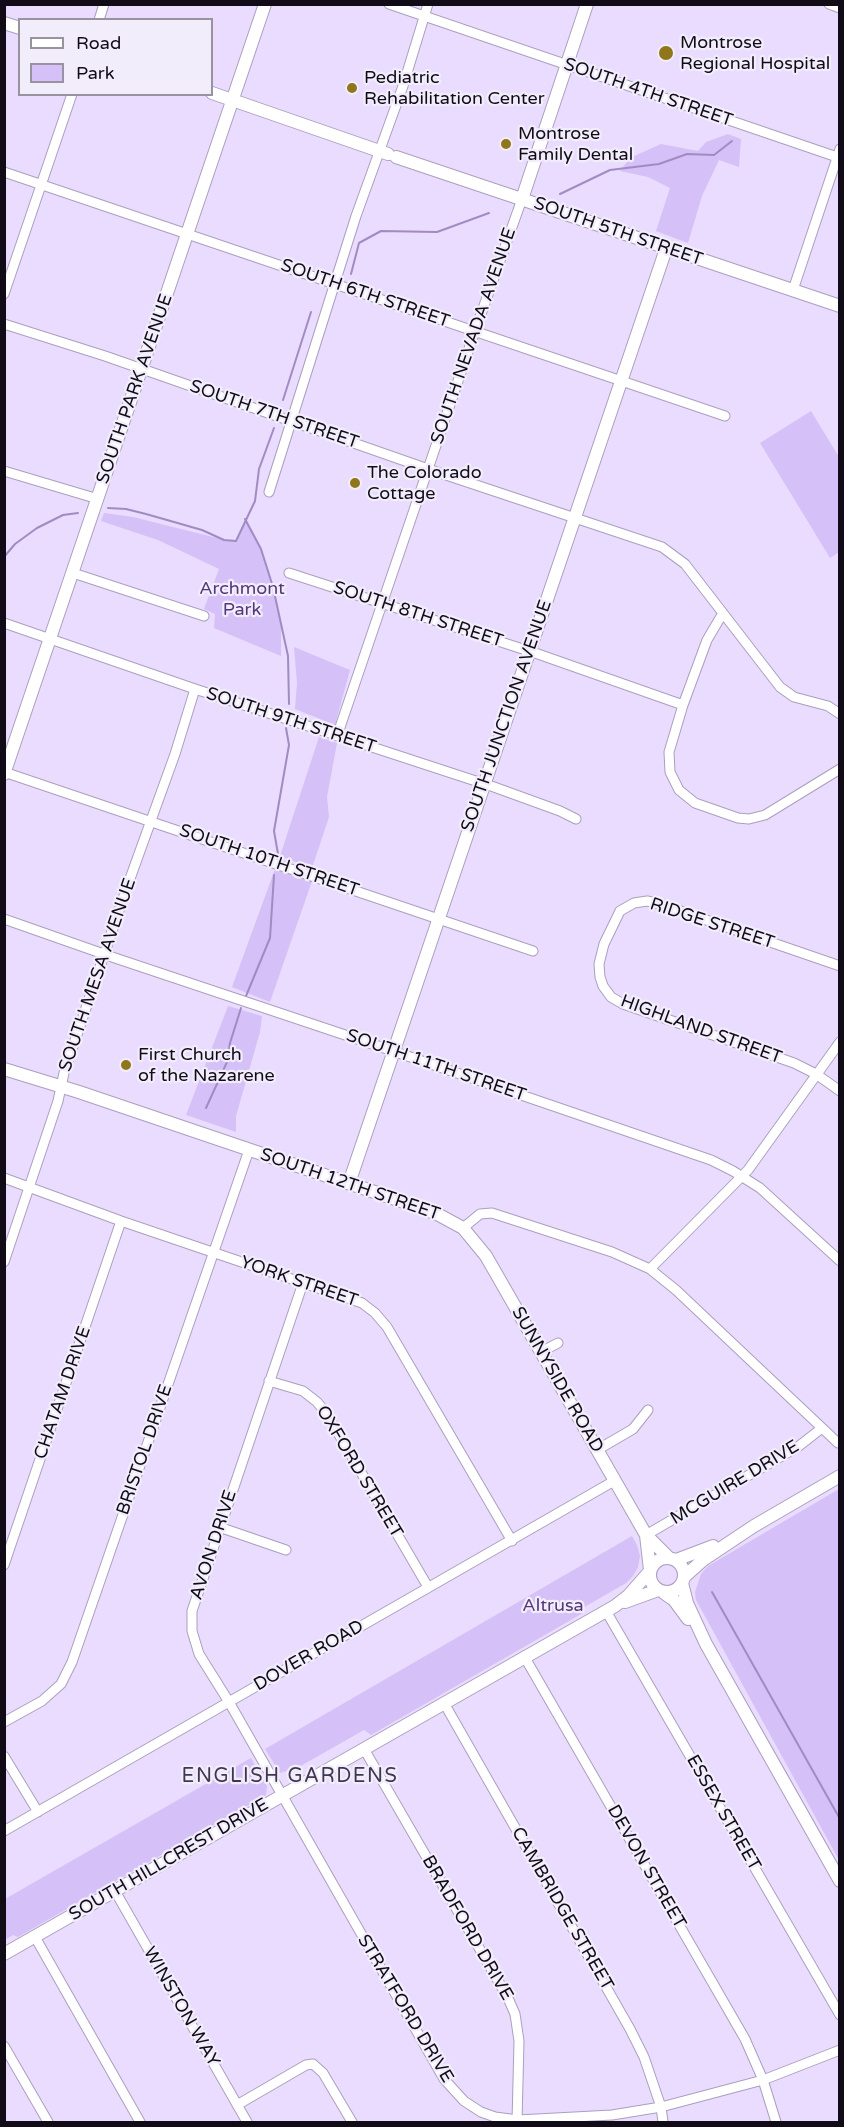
<!DOCTYPE html>
<html>
<head>
<meta charset="utf-8">
<style>
	body { margin:0 }
	#map { position:relative; width:844px; height:2127px; overflow:hidden; background:#e9dcfe; font-family:"Varela Round",sans-serif }
	canvas { display:block }
	.frame { position:absolute; inset:0; border:6px solid #100b16; pointer-events:none }
	.legend { position:absolute; left:18px; top:18px; width:195px; height:78px; box-sizing:border-box; background:#f2edfb; border:2px solid #98939f; margin:0; padding:8px 10px; list-style:none; font-size:18px; color:#100b16 }
	.legend li { display:flex; align-items:center; gap:12px; height:30px }
	.legend b { width:30px; border:2px solid #98939f }
</style>
</head>
<body>
<div id="map">
<canvas width="844" height="2127"></canvas>
<div class="frame"></div>
<ul class="legend">
<li><b style="height:8px;background:#fff"></b>Road</li>
<li><b style="height:16px;background:#d5c0f7"></b>Park</li>
</ul>
</div>
<script>
const g = document.querySelector('canvas').getContext('2d');
g.lineJoin = 'round';
function fillPath(path, color) { g.fillStyle = color; g.fill(path, 'evenodd'); }
const toPath = rows => new Path2D(rows.map(r => 'M' + r).join(''));
function strokePath(path, color, width, dash) { g.strokeStyle = color; g.lineWidth = width; g.lineCap = dash ? 'butt' : 'round'; g.setLineDash(dash || []); g.stroke(path); }
function drawText(font, color, halo, rows, align = 'center') {
  g.font = font + ' "Varela Round",sans-serif'; g.lineWidth = 4.5; g.setLineDash([]); g.textBaseline = 'middle'; g.strokeStyle = halo; g.fillStyle = color; for (const [text, x, y, turn = 0] of rows) {
    g.save(); g.translate(x, y); g.rotate((+turn || 0) * Math.PI / 180); g.textAlign = isNaN(turn) ? turn : align; if (halo) g.strokeText(text, 0, 0); g.fillText(text, 0, 0); g.restore();
  }
}
fillPath(toPath([
	[728,134,741,139,739,167,719,160,702,196,688,243,656,231,670,188,648,177,620,171,630,158,661,144,698,151,706,142],
	[811,411,839,457,839,552,830,558,760,443],
	[104,513,133,517,229,541,236,541,245,519,261,549,273,587,281,624,281,656,214,628,215,614,204,609,219,569,158,540,101,521],
	[294,647,350,670,335,725,295,709,297,683],
	[319,737,337,743,327,797,329,817,312,868,280,856],
	[275,869,312,881,270,1002,232,987],
	[228,1006,262,1016,260,1032,236,1116,236,1132,186,1115],
	[839,1489,839,1860,696,1600,695,1592,701,1574,708,1566],
	[632,1536,637,1545,640,1556,638,1567,633,1576,626,1583,581,1609,583,1613,371,1735,364,1730,297,1768,280,1773,265,1749],
	[251,1758,267,1786,266,1795,18,1937,13,1935,5,1940,5,1899]
]), '#d5c0f7');
strokePath(toPath([
	[560,194,610,170,659,164,687,154,714,155,732,141],
	[351,274,359,243,381,231,437,232,489,213],
	[283,400,311,312],
	[108,508,126,509,146,514,202,530,224,540,236,541,255,501,259,469,274,428],
	[245,519,261,549,273,587,288,656,289,704],
	[4,557,15,544,37,528,63,515,78,513],
	[278,854,274,831,289,745,286,728],
	[246,996,270,938,274,875],
	[206,1108,227,1062,230,1043,241,1008],
	[712,1592,840,1819]
]), '#a28bc3', 2);
const minor = toPath([
	[389,4,840,158],
	[829,4,840,8],
	[99,20,104,4],
	[4,172,725,416],
	[793,290,840,149],
	[4,294,72,94],
	[4,324,105,356,428,469,662,547,685,564,780,687,794,697,828,706,840,714],
	[4,471,98,499],
	[269,492,356,216,403,86,428,4],
	[73,573,204,616],
	[289,573,538,654,683,705],
	[723,613,707,640,683,705,669,752,670,772,679,790,695,803,738,818,749,819,765,815,840,769],
	[4,623,195,689,494,787,560,811,576,819],
	[337,736,475,331,522,199],
	[4,772,533,951],
	[4,919,115,958,384,1048,711,1160,733,1171,760,1188,840,1261],
	[840,966,657,903,647,901,634,903,620,911,604,944,599,964,600,977,603,986,611,997,623,1004,794,1063,816,1074,840,1091],
	[4,1178,121,1221,362,1303,375,1313,387,1327,512,1541],
	[463,1228,480,1214,492,1213,612,1252,650,1269,676,1290,838,1443],
	[4,1262,58,1101,64,1073,127,887,175,754,195,689],
	[650,1269,748,1170,840,1042],
	[303,1283,192,1611,192,1631,199,1654,229,1702,444,2079,464,2101,481,2112,495,2117,518,2120,612,2115,661,2107,763,2080,840,2050],
	[541,1352,558,1343],
	[269,1381,303,1391,317,1402,327,1414,428,1587],
	[597,1450,633,1429,648,1410],
	[219,1527,286,1550],
	[646,1535,799,1446,822,1428],
	[4,1565,121,1221],
	[606,1611,840,2015],
	[524,1656,745,2039,763,2080,776,2122],
	[444,1703,630,2029,644,2057,661,2107,663,2122],
	[4,1722,42,1701,61,1684,72,1662,249,1150],
	[364,1749,508,1998,515,2014,519,2041,517,2122],
	[4,1756,38,1812],
	[4,1831,614,1481],
	[115,1891,247,2122],
	[35,1937,140,2122],
	[4,2046,48,2122],
	[237,2105,306,2065,313,2064,323,2073,352,2122]
]);
const tertiary = toPath([
	[4,23,20,28],
	[212,93,388,154],
	[396,157,840,306],
	[522,199,587,4],
	[4,774,265,4],
	[4,1069,79,1092,404,1202,439,1215,463,1228,486,1256,646,1535,669,1558],
	[349,1183,666,249],
	[646,1535,650,1570],
	'650 1575a17 17 0 1 1 34 0a17 17 0 1 1-34 0Z',
	[676,1560,713,1546],
	[684,1577,703,1560,754,1526,840,1476],
	[682,1583,687,1603,706,1644,840,1881],
	[664,1593,674,1600,688,1619],
	[625,1602,658,1590],
	[4,1954,615,1606,628,1596,650,1571]
]);
strokePath(minor, '#ab9fbf', 11);
strokePath(tertiary, '#ab9fbf', 14);
strokePath(minor, '#fff', 9);
strokePath(tertiary, '#fff', 12);
for (const [x, y, r, color] of [
	[666,53,8,"#8f761b"],
	[352,88,6,"#8f761b"],
	[506,144,6,"#8f761b"],
	[355,483,6,"#8f761b"],
	[126,1065,6,"#8f761b"]
]) { const dot = new Path2D(); dot.arc(x, y, r, 0, 2 * Math.PI); g.fillStyle = color; g.fill(dot); strokePath(dot, '#f2edfb', 2); }
drawText('18px', '#100b16', '#f2edfb', [
	["Montrose",680,43],
	["Regional Hospital",680,64],
	["Pediatric",364,78],
	["Rehabilitation Center",364,99],
	["Montrose",518,134],
	["Family Dental",518,155],
	["The Colorado",367,473],
	["Cottage",367,494],
	["First Church",138,1055],
	["of the Nazarene",138,1076]
], 'left');
drawText('18px', '#100b16', '#f2edfb', [
	["SOUTH 4TH STREET",648,93,19],
	["SOUTH 5TH STREET",618,232,19],
	["SOUTH 6TH STREET",365,294,19],
	["SOUTH NEVADA AVENUE",474,336,-71],
	["SOUTH PARK AVENUE",135,389,-71],
	["SOUTH 7TH STREET",274,415,19],
	["SOUTH 8TH STREET",418,615,18],
	["SOUTH JUNCTION AVENUE",507,716,-71],
	["SOUTH 9TH STREET",291,721,18],
	["SOUTH 10TH STREET",269,861,19],
	["RIDGE STREET",712,924,18],
	["SOUTH MESA AVENUE",98,975,-71],
	["HIGHLAND STREET",701,1030,20],
	["SOUTH 11TH STREET",436,1066,19],
	["SOUTH 12TH STREET",350,1185,19],
	["YORK STREET",299,1282,19],
	["SUNNYSIDE ROAD",557,1380,60],
	["CHATAM DRIVE",63,1393,-71],
	["BRISTOL DRIVE",145,1450,-71],
	["OXFORD STREET",359,1472,59],
	["MCGUIRE DRIVE",735,1483,-31],
	["AVON DRIVE",214,1545,-72],
	["DOVER ROAD",309,1656,-30],
	["ESSEX STREET",723,1813,60],
	["SOUTH HILLCREST DRIVE",169,1860,-30],
	["DEVON STREET",646,1867,60],
	["CAMBRIDGE STREET",562,1909,60],
	["BRADFORD DRIVE",467,1928,60],
	["WINSTON WAY",181,2007,60],
	["STRATFORD DRIVE",405,2009,59]
]);
drawText('18px', '#55367a', '#f2edfb', [
	["Archmont",242,589],
	["Park",242,610],
	["Altrusa",553,1606]
]);
g.letterSpacing = '1.5px';
drawText('20px', '#413651', '#f2edfb', [
	["ENGLISH GARDENS",290,1777]
]);
g.letterSpacing = '0px';
</script>
</body>
</html>
